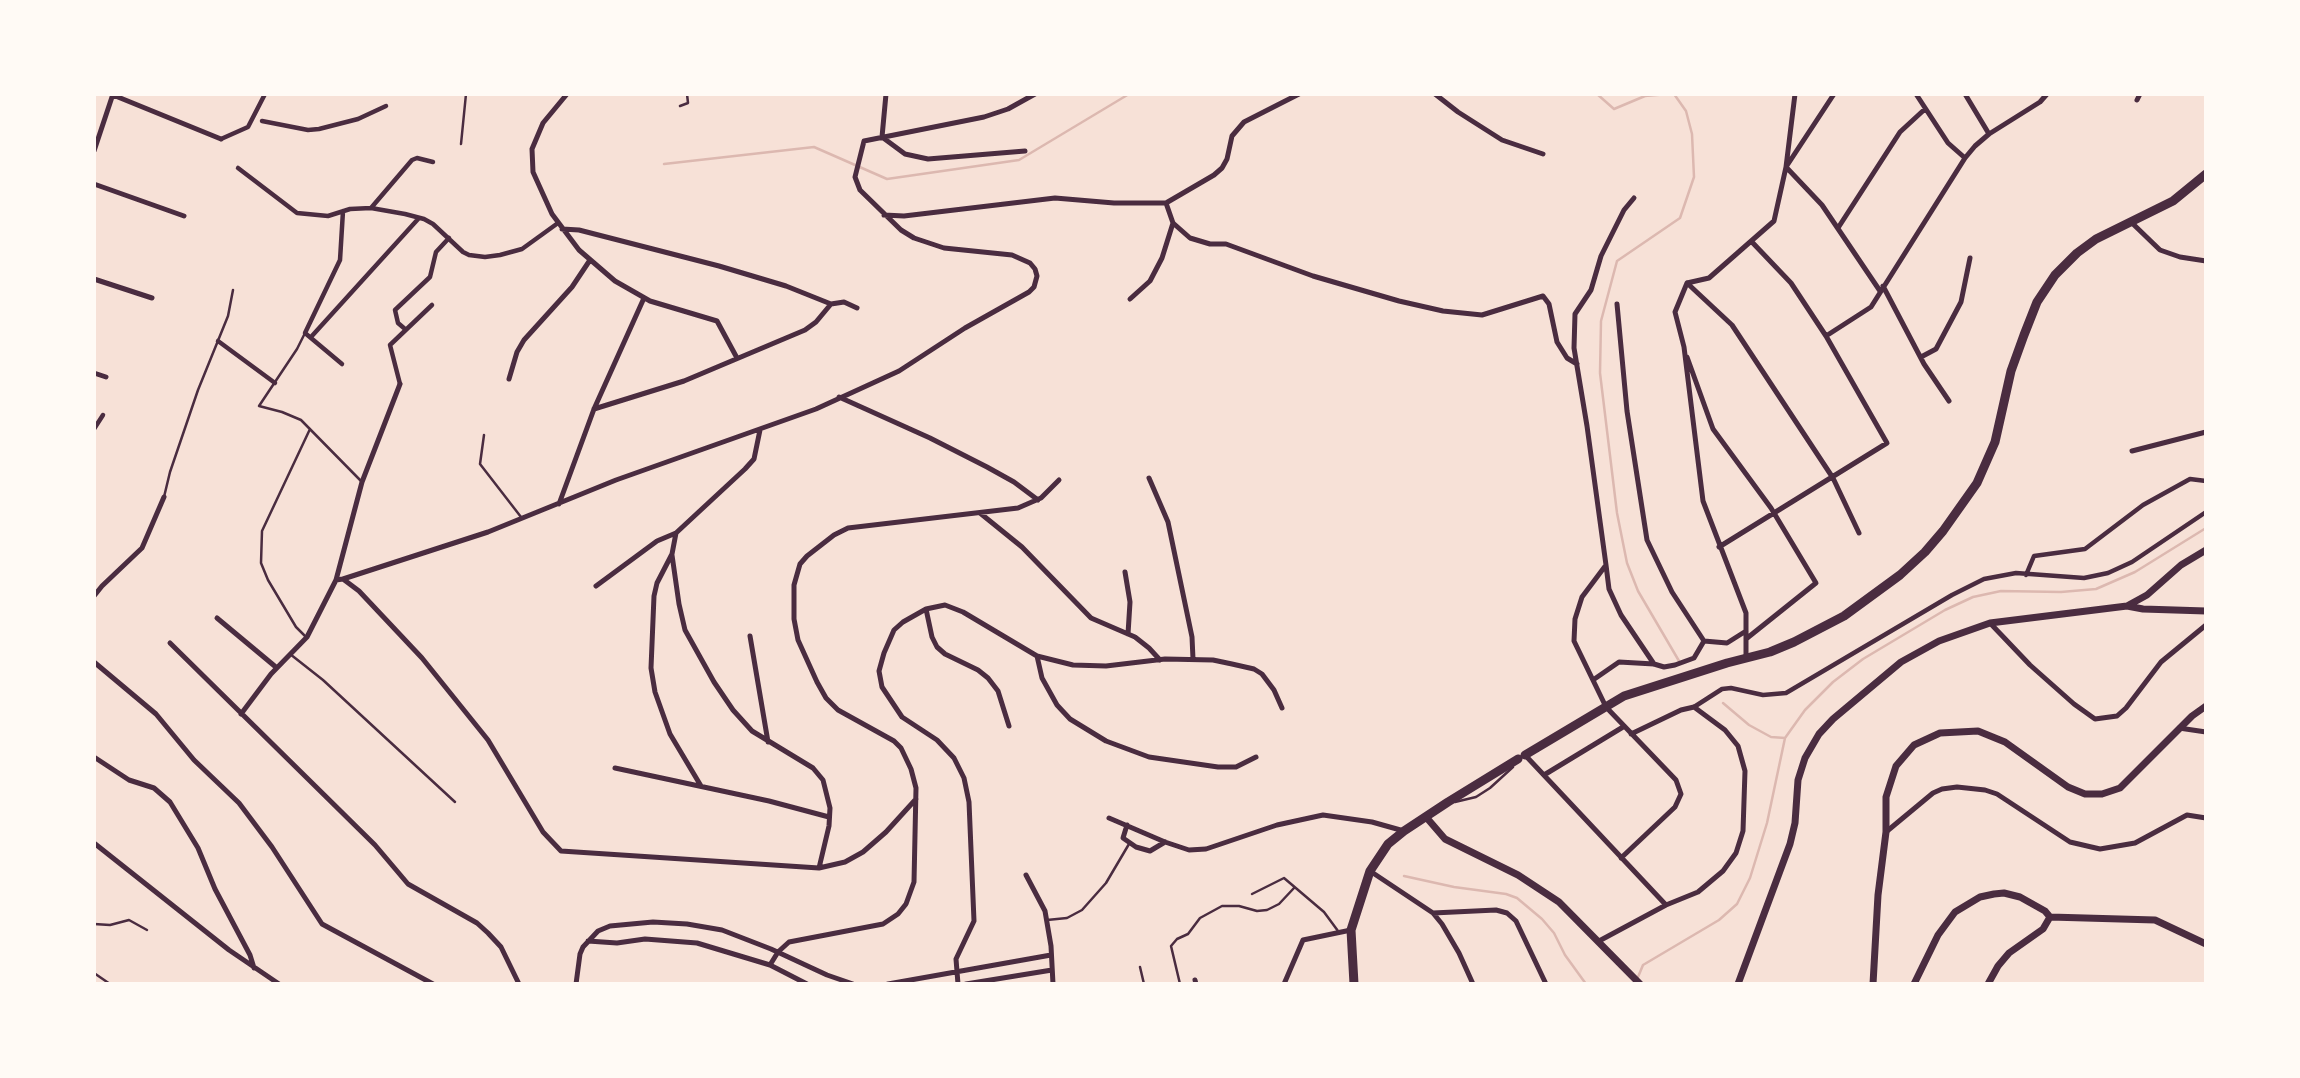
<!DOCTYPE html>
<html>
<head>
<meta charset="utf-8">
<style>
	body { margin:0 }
	#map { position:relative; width:2300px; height:1078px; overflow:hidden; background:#f7e1d7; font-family:"Alegreya Sans",sans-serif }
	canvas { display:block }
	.frame { position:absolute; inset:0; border:96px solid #fffaf5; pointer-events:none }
</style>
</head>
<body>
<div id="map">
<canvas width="2300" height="1078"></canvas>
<div class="frame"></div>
</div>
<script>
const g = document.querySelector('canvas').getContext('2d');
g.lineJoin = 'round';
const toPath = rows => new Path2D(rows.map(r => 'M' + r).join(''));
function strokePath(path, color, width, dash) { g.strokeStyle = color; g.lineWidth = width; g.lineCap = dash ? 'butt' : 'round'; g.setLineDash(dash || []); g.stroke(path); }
strokePath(toPath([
	[1597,94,1614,109,1645,96,1668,94],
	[1674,94,1686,111,1692,134,1694,177,1680,218,1617,261,1601,321,1600,373,1617,513,1627,563,1638,591,1679,661],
	[664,164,814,147,887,179,1019,160,1129,94],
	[1723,703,1749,725,1771,737,1785,738],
	[1404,876,1454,887,1506,894,1517,898,1542,919,1554,933,1565,955,1586,984],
	[1638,977,1643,965,1719,920,1737,904,1750,878,1767,823,1785,738,1805,710,1833,682,1863,659,1945,610,1973,597,2001,591,2061,592,2096,589,2135,572,2206,528]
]), '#dcb8b0', 2.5);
strokePath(toPath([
	[680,106,688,103,687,94],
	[461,144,466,94],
	[305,333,297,349,259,406,282,412,301,420,362,482],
	[484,435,480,464,521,517],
	[164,497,170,472,198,390,228,316,233,290],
	[305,636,296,627,268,580,261,563,262,531,310,429],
	[290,654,323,680,455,802],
	[1455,802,1476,797,1490,788,1513,767],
	[1252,894,1284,878,1324,912,1338,931],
	[1047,920,1067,918,1082,910,1106,883,1129,844],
	[94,924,110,925,129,920,147,930],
	[1140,967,1144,984],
	[94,973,110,984],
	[1180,984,1171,946,1177,939,1188,934,1200,918,1222,906,1239,906,1257,911,1267,910,1279,904,1294,888]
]), '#4a2c40', 2.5);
strokePath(toPath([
	[262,121,308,130,319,129,358,119,386,106],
	[221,139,248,127,265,94],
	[238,168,297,213,328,216,350,209,371,208,405,214,424,219,433,224,463,252,469,255,485,257,500,255,522,249,558,223],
	[371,208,412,160,417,158,433,162],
	[405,329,398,323,395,310,430,277,436,252,449,238],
	[311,337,419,218],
	[218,341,275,383],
	[342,364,305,333,340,260,343,211],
	[400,384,390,345,432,305],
	[94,429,103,415],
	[2026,575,2034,556,2085,549,2143,505,2190,479,2206,481],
	[1694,707,1722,689,1731,688,1763,695,1786,693,1952,595,1984,579,2016,573,2084,578,2108,573,2132,562,2206,512]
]), '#4a2c40', 4.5);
strokePath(toPath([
	[567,94,543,123,532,149,533,172,552,214,579,250,615,281,650,301,717,321,737,358],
	[886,94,882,137,905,154,928,159,1025,151],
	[1435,94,1458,112,1502,140,1543,154],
	[1795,94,1786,167,1822,205,1880,291],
	[1916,94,1948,143,1965,158],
	[1965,94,1989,134],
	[113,95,221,139],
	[2137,100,2140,94],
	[94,151,113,94],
	[94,184,184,216],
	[1166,203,1214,175,1222,168,1227,159,1232,136,1244,122,1299,94],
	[884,215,904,216,1055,198,1114,203,1166,203,1173,223,1190,238,1210,244,1226,244,1313,276,1399,301,1443,311,1482,315,1543,296,1549,304,1557,342,1567,358,1577,364],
	[2132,223,2160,250,2180,257,2206,261],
	[1838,228,1900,132,1925,109],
	[562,229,579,230,719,266,786,286,831,304],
	[94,279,152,298],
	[1687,283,1732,325,1833,478,1859,533],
	[1883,286,1924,364,1949,401],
	[1130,299,1150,281,1162,258,1173,223],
	[1617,304,1627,411,1647,540,1672,592,1704,641,1727,643,1746,631],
	[1826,336,1871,307,1965,158,1975,146,1989,134,2040,102,2047,94],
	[1687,357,1713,429,1771,508,1816,583,1746,639],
	[1921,357,1936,349,1961,302,1970,258],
	[94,373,106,377],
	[509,379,517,352,524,340,572,287,590,260],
	[839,397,930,438,987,467,1014,482,1038,500],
	[594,409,684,381,805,330,816,322,831,304,844,302,857,308],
	[2132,451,2206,432],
	[1149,478,1168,522,1192,637,1193,659],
	[559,504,594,409,644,298],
	[980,513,1022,547,1091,618,1135,637,1149,648,1160,660],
	[1719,547,1887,443,1826,336,1791,283,1751,241],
	[672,555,679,604,685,630,714,682,733,710,752,731,813,768,823,780,830,808,829,826,819,868],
	[1606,565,1609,589,1621,615,1654,664],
	[1125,572,1130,602,1128,634],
	[343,579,488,532,616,480,816,409,899,371,965,328,1029,292,1034,287,1037,276,1035,269,1030,263,1012,255,944,248,914,238,901,230,860,190,855,177,864,141,984,117,1008,109,1035,94],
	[336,580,343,579,359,591,422,658,488,740,543,832,561,851,819,868,845,862,863,852,886,832,916,799],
	[596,586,657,541,676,533],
	[94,596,102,586,142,548,164,497],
	[926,609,932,637,937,647,945,654,978,670,988,678,998,691,1009,726],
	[217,618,277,668],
	[1990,623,2030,665,2074,704,2095,719,2117,716,2126,708,2161,662,2206,625],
	[750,636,768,742],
	[170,643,375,845,408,884,477,923,488,933,501,947,519,984],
	[1037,656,1042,678,1057,705,1070,719,1106,741,1149,757,1218,767,1236,767,1256,757],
	[1746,658,1746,613,1703,501,1684,347,1675,312,1687,283,1709,278,1774,221,1786,167,1834,94],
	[94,662,156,714,194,760,239,803,272,847,322,924,433,984],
	[1593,680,1619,662,1654,664,1664,667,1675,665,1694,658,1704,641],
	[241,714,271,674,307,637,336,580,362,482,400,384],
	[2179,728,2206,732],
	[1525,755,1666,905],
	[94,757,129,780,154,788,170,802,198,848,215,889,250,955,254,968],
	[615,768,769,801,829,817],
	[1544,775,1623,727],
	[701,786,670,734,655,692,651,668,654,596,657,583,672,554,676,533,745,469,754,459,760,430],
	[1109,818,1165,842,1189,850,1206,849,1277,825,1323,815,1372,822,1404,831],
	[1127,825,1123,838,1136,847,1150,851,1165,842],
	[1886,832,1933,793,1942,789,1957,787,1985,790,1997,794,2070,842,2100,849,2135,843,2187,815,2206,818],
	[94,843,229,950,279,984],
	[1621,858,1675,807,1681,794,1676,780,1606,707,1574,641,1575,619,1582,597,1606,565,1587,426,1574,348,1575,314,1591,290,1601,256,1624,210,1634,198],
	[1370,871,1433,913,1442,924,1459,953,1473,984],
	[1026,875,1045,911,1051,946,1053,984],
	[1433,913,1496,910,1507,913,1516,921,1546,984],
	[588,941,617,943,645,939,697,943,770,965,807,984],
	[1599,941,1666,905,1698,892,1723,871,1736,853,1743,831,1745,771,1738,746,1725,730,1694,707,1681,710,1631,734],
	[770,965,778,952,789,942,883,924,898,914,906,904,914,882,916,788,911,769,901,748,894,741,838,710,826,698,817,682,798,640,794,619,794,585,800,564,807,556,834,535,848,528,1018,508,1041,498,1059,480],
	[1195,980,1196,984],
	[576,984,580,954,583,947,598,931,610,926,653,922,687,924,722,930,771,949,827,975,853,984],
	[888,984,1051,955],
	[958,984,956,959,974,921,969,802,964,778,954,758,937,740,902,717,882,687,879,671,884,653,894,630,903,622,926,609,945,605,963,612,1037,656,1073,665,1106,666,1165,659,1213,660,1232,664,1254,669,1262,674,1274,690,1282,708],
	[966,984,1052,970],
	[1284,984,1303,940,1351,930]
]), '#4a2c40', 5);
strokePath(toPath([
	[2127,606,2143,609,2206,611],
	[1426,817,1445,839,1518,875,1559,902,1640,984],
	[1738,984,1790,844,1795,823,1798,780,1805,758,1819,734,1833,719,1901,662,1939,641,1990,623,2127,606,2147,595,2181,565,2206,550],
	[1873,984,1878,895,1886,832,1886,797,1896,766,1914,745,1940,733,1978,731,2005,742,2068,787,2085,794,2102,794,2120,788,2192,716,2206,706],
	[1914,984,1938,935,1955,912,1980,897,1994,894,2004,893,2020,897,2045,911,2050,917,2155,920,2206,944],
	[1988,984,1998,966,2009,953,2043,929,2050,917]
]), '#4a2c40', 7);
strokePath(toPath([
	[1525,755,1624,696,1727,663,1770,652,1794,642,1844,616,1900,575,1925,552,1943,531,1977,483,1995,442,2011,371,2024,335,2037,302,2055,275,2077,253,2096,239,2173,201,2206,174],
	[1354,984,1351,930,1370,871,1388,844,1404,831,1448,802,1518,759]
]), '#4a2c40', 9);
</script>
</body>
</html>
